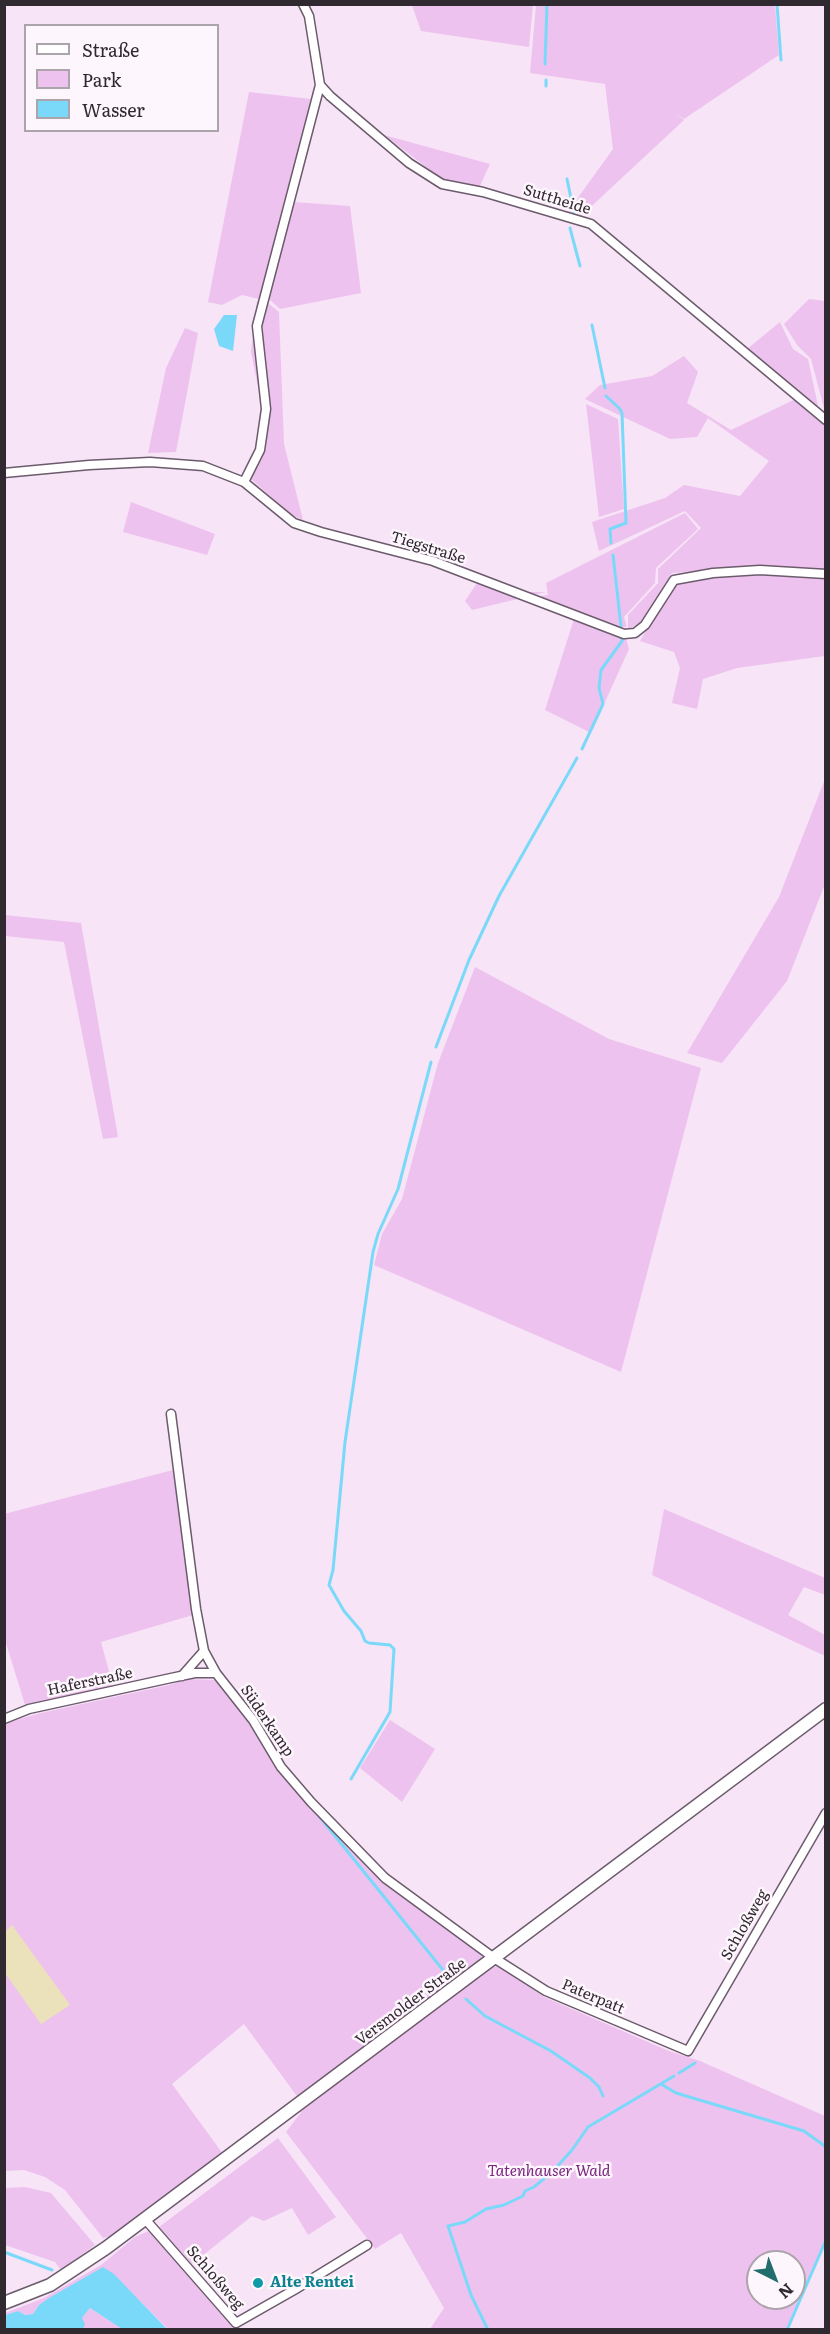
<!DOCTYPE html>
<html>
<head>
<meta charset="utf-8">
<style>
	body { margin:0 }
	#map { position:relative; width:830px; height:2334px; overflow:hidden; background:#f7e4f7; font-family:Literata,serif }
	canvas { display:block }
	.frame { position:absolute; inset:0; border:6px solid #302930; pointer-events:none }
	.legend { position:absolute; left:24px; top:24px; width:195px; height:108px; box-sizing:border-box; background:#fdf6fd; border:2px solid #aba4ab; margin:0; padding:8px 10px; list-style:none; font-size:18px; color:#302930 }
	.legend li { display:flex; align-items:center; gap:12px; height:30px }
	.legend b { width:30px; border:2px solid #aba4ab }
	.north { position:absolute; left:746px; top:2250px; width:60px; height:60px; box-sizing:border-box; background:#fdf6fd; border:2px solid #aba4ab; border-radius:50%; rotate:138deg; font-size:16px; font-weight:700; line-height:24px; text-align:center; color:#302930 }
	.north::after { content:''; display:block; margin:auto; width:21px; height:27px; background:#216d6c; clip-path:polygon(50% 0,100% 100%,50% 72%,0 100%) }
</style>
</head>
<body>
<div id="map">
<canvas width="830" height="2334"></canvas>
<div class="frame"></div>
<ul class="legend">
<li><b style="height:8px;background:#fff"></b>Straße</li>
<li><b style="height:16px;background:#eec2ef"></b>Park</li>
<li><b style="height:16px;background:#7ad9f9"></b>Wasser</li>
</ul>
<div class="north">N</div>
</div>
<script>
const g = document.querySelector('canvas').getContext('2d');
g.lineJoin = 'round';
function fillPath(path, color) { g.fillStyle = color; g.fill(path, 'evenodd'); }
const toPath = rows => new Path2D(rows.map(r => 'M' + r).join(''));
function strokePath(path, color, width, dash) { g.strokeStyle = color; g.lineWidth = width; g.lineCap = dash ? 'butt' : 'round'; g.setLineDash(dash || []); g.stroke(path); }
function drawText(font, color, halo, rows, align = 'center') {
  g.font = font + ' Literata,serif'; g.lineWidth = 5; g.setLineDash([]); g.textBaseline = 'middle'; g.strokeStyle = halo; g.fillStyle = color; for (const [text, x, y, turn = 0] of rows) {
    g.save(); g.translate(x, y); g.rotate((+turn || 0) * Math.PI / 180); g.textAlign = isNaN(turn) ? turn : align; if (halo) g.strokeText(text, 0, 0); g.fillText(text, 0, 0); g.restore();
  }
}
fillPath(toPath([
	[412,5,533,5,529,47,421,31],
	[536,5,775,5,779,55,684,119,675,113,684,120,581,216,567,213,613,149,605,84,530,73],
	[249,92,311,99,259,299,242,295,222,305,208,302],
	[384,135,490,164,479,188,442,179],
	[293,202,350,206,361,293,280,309,269,299],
	[809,299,825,301,825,412,811,359,797,345,784,324],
	[257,301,269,304,279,312,284,444,303,520,290,514,250,478,262,459,264,417,251,352],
	[780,322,793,349,808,359,821,420,825,418,825,570,760,567,672,573,642,622,628,629,628,615,658,583,658,569,701,528,685,511,599,551,592,522,665,498,684,485,740,496,769,461,708,418,697,437,670,439,585,399,600,385,652,376,684,356,698,372,687,403,731,430,804,395,747,349],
	[185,328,198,333,176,452,148,453,166,368],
	[586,404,618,419,624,509,599,517],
	[131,502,215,534,207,555,123,532],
	[685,513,698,529,656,568,655,583,624,617,627,627,612,626,535,597,548,595,546,583],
	[760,573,825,577,825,656,737,668,703,679,697,709,672,703,680,668,674,652,640,641,665,597,674,583,714,575],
	[477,583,508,595,528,592,546,592,472,610,465,601],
	[574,619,626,638,629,649,591,733,545,710],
	[825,779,825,884,787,981,722,1063,687,1053,779,897],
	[5,915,81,923,118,1137,103,1139,64,942,5,936],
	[475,967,609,1039,701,1068,621,1372,374,1265,382,1234,402,1199,438,1063],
	[173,1470,193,1615,101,1642,113,1686,26,1708,5,1640,4,1514],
	[664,1509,825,1578,825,1595,804,1587,788,1615,825,1635,825,1656,652,1575],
	[187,1679,216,1680,252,1723,276,1768,316,1813,383,1881,481,1954,482,1960,491,1967,498,1966,544,1997,669,2051,700,2061,825,2116,825,2243,788,2329,430,2329,444,2308,401,2233,375,2249,286,2132,305,2107,244,2024,172,2084,223,2154,112,2236,103,2238,65,2190,45,2177,24,2170,5,2171,5,1723,41,1713,169,1685],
	[758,2262,794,2262,794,2298,758,2298],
	[390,1720,435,1749,402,1802,360,1768],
	[278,2138,336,2217,308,2235,292,2208,264,2221,252,2216,192,2264,159,2227],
	[25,2187,51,2193,95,2245,61,2270,55,2262,5,2245,5,2188],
	[151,2230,238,2329,168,2329,127,2288,39,2305,33,2314,25,2315,18,2311,5,2315,5,2313,44,2298,101,2265,135,2237],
	[90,2308,122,2329,83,2329,82,2318]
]), '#eec2ef');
fillPath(toPath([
	[12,1925,70,2005,41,2024,5,1973,5,1932]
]), '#ebe2bc');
fillPath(toPath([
	[224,315,237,315,233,351,219,346,214,329],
	[103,2267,114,2274,167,2329,122,2329,90,2308,82,2318,85,2324,83,2329,5,2329,5,2315,18,2311,25,2315,33,2314,39,2305,49,2298]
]), '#7ad9f9');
strokePath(toPath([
	[777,4,781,60],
	[545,64,547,4],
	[546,80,546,86],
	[567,179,574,213],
	[570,228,580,266],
	[592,325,605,388],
	[606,396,619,408,622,413,626,523,610,529,611,543],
	[613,555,621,626],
	[582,749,603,704,599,688,601,670,622,641,622,638],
	[436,1047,469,960,499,896,577,758],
	[351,1779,390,1712,394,1649,390,1645,369,1643,365,1641,361,1631,344,1611,329,1585,333,1570,345,1442,373,1252,378,1234,398,1189,431,1062],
	[319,1816,451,1980],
	[466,1999,485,2016,551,2051,590,2078,599,2087,603,2096],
	[679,2073,695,2063],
	[661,2084,676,2093,804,2131,826,2147],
	[4,2252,52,2270],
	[488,2330,471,2295,448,2226,465,2222,486,2209,504,2205,523,2196,525,2191,534,2187,553,2171,572,2150,588,2127,674,2076],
	[787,2330,826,2240]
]), '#7ad9f9', 3);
const minor = toPath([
	[320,85,330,96,409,163,442,184,483,192,591,224,826,420],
	[4,473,89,465,150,462,203,466,244,482,294,523,321,532,433,561,624,634,635,633,645,625,674,580,713,573,760,570,826,574],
	[244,482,260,450,266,409,257,326,320,85,309,16,303,4],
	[171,1414,196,1609,204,1651,216,1673,253,1720,281,1767,311,1802,385,1878,494,1958,546,1991,688,2051,826,1813],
	[182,1676,204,1651],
	[4,1719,29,1709,171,1678,195,1673,216,1673],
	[145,2219,236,2323,294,2290,367,2245]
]);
const secondary = toPath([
	[4,2303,50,2285,106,2248,826,1709]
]);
strokePath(minor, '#6b5b6b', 11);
strokePath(secondary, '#6b5b6b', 15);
strokePath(minor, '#fff', 8);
strokePath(secondary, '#fff', 12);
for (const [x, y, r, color] of [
	[258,2283,6,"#0f9aa8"]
]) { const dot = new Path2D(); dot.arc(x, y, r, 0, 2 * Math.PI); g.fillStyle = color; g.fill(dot); strokePath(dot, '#fdf6fd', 2); }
drawText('15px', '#302930', '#fdf6fd', [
	["Suttheide",557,200,17],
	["Tiegstraße",428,548,17],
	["Haferstraße",90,1682,-12],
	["Süderkamp",267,1721,56],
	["Schloßweg",745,1925,-60],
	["Paterpatt",593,1997,23],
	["Versmolder Straße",411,2002,-37],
	["Schloßweg",215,2278,49]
]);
drawText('italic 15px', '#78257c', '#fdf6fd', [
	["Tatenhauser Wald",549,2172]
]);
drawText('bold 15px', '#0d838f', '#fdf6fd', [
	["Alte Rentei",270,2283]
], 'left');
</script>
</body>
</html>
